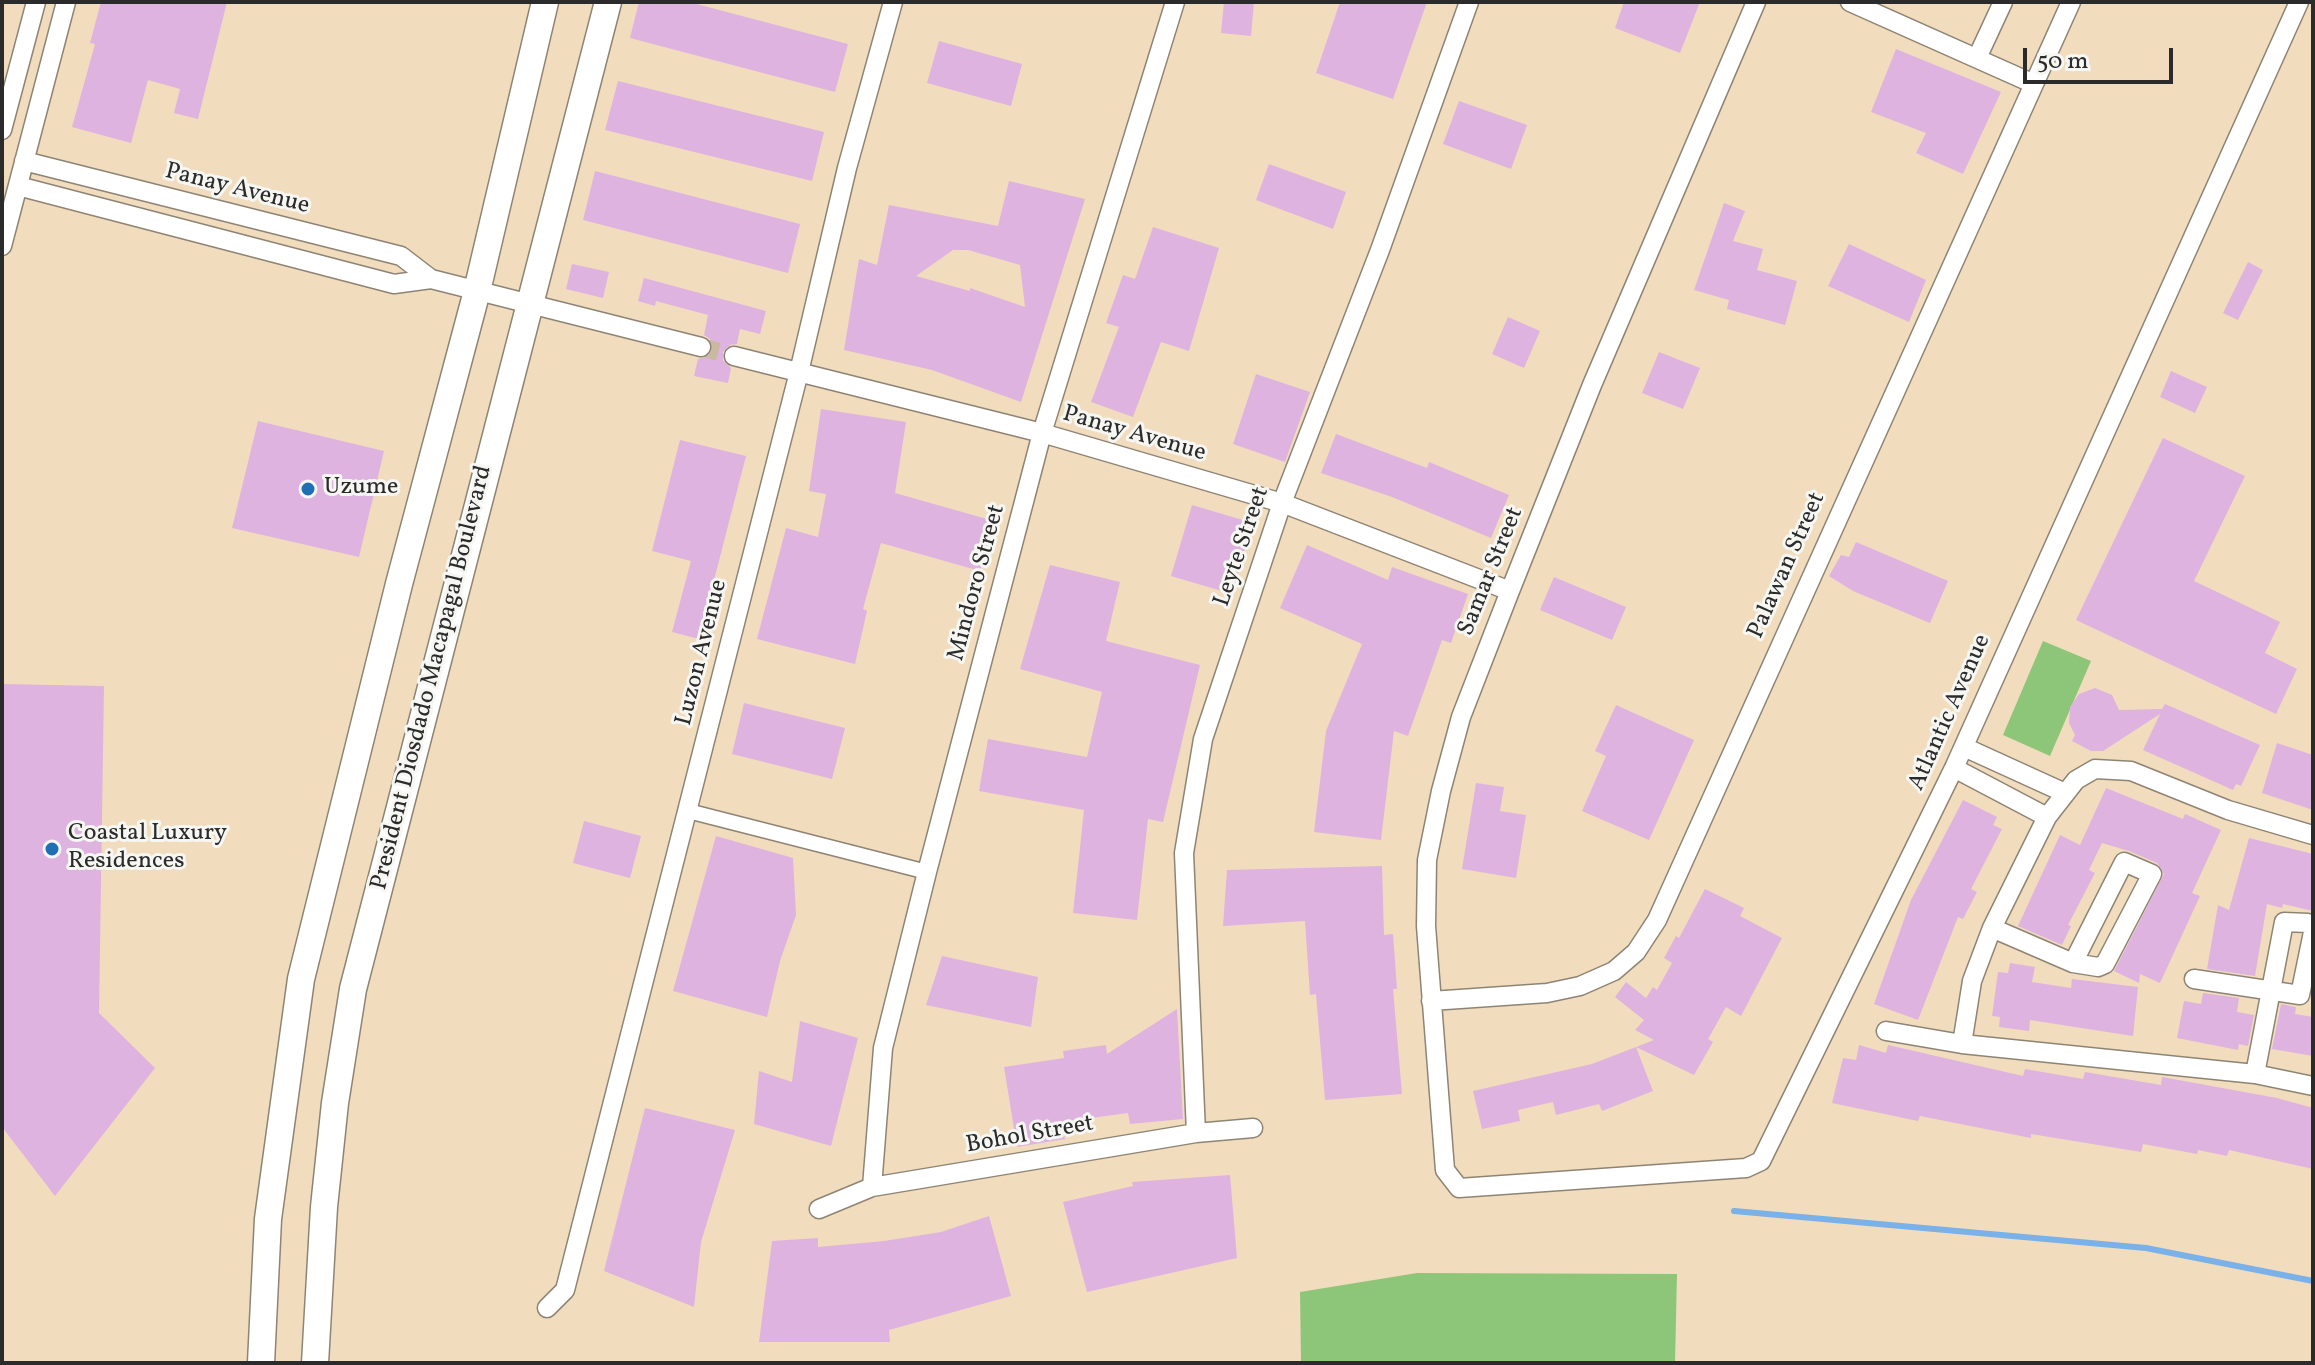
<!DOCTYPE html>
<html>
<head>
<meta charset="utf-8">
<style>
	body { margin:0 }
	#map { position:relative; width:2315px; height:1365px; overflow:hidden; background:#f2dcbe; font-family:Vollkorn,serif }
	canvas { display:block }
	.frame { position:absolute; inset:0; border:4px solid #2b2b2b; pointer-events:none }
	.scale { position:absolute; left:2023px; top:48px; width:150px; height:36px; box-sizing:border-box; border:4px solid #2b2b2b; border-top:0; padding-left:10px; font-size:24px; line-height:28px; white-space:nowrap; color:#2b2b2b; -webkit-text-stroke:6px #f6f6f2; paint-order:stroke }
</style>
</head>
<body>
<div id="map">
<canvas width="2315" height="1365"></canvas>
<div class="frame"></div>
<div class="scale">50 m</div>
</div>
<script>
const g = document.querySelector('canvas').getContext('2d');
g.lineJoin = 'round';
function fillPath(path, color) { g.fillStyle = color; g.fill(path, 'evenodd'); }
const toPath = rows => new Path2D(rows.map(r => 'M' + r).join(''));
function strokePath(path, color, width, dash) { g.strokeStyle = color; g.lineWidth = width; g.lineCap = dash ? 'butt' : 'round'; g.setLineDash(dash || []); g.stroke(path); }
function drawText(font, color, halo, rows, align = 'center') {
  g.font = font + ' Vollkorn,serif'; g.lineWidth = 6; g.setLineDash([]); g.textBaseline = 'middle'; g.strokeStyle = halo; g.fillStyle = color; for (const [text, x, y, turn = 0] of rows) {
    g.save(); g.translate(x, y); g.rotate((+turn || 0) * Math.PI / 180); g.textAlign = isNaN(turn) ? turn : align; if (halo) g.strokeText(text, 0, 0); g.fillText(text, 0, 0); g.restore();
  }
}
fillPath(toPath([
	[2043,641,2091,661,2050,756,2003,735],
	[1417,1273,1677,1274,1675,1363,1301,1363,1300,1292]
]), '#8ec679');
strokePath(toPath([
	[1734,1211,2146,1248,2313,1281]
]), '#79b1e8', 6);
fillPath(toPath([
	[101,2,227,2,198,119,174,113,180,89,148,80,131,143,72,127,95,44,90,43],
	[639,2,689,2,848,44,835,92,630,38],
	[1224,2,1254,2,1251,36,1221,33],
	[1340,2,1427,2,1393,99,1316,73],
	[1624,2,1700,2,1680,53,1615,28],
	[939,41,1022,64,1011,106,927,83],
	[1896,49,2001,92,1963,174,1916,153,1926,133,1871,112],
	[618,81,824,132,812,181,605,130],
	[1459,101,1527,125,1511,169,1443,144],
	[1269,164,1346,192,1333,229,1256,200],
	[595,171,800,224,788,273,583,220],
	[1009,181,1085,199,1021,402,932,370,844,350,859,259,877,265,889,205,998,226],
	[953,250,968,250,1020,265,1025,307,970,288,970,291,916,276],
	[1724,203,1745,211,1733,241,1763,249,1757,270,1797,281,1785,325,1727,309,1729,300,1694,290],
	[1153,227,1219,248,1189,351,1161,342,1133,417,1091,402,1119,327,1106,323,1123,275,1135,279],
	[1849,244,1926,280,1909,322,1828,286],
	[2248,262,2263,270,2238,320,2223,313],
	[572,264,609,272,603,298,566,289],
	[644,278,766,311,760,334,740,329,737,344,730,345,723,352,723,360,731,368,728,383,694,376,698,359,709,356,713,349,710,339,704,335,708,315,656,301,655,306,638,301],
	[1508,317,1540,331,1524,368,1492,354],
	[1659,352,1700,368,1683,409,1642,393],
	[2171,371,2207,387,2195,413,2160,397],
	[1256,374,1310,392,1285,462,1233,444],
	[821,409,906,422,895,493,994,521,980,571,881,543,863,609,867,611,855,664,757,639,786,528,818,537,826,494,809,491],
	[258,421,384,451,359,557,232,528],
	[1336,434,1427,468,1429,462,1509,495,1491,538,1392,497,1321,473],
	[2163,438,2245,476,2194,581,2280,622,2265,653,2297,669,2276,714,2076,620],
	[680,440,746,456,712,588,717,590,703,640,672,632,691,561,652,551],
	[1192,505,1253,523,1232,594,1171,576],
	[1856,542,1948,581,1930,623,1853,591,1829,576,1841,555,1849,557],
	[1307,545,1388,580,1392,567,1468,594,1451,643,1442,640,1408,736,1394,731,1381,840,1314,832,1326,731,1362,644,1280,608],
	[1050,565,1120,582,1106,641,1200,665,1163,822,1148,819,1137,920,1073,913,1084,810,979,791,988,739,1087,757,1102,692,1020,669],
	[1554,577,1626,607,1612,640,1540,610],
	[2,684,104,686,99,1013,155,1068,55,1196,2,1127],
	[2095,688,2112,695,2119,710,2162,709,2165,704,2260,745,2241,786,2236,784,2233,790,2143,750,2160,714,2103,751,2091,751,2072,741,2075,735,2069,723,2070,707,2079,694],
	[744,703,845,728,832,779,732,754],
	[1616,705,1694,740,1649,840,1582,811,1606,756,1595,751],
	[2277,743,2313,755,2313,810,2262,793],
	[1476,783,1504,787,1500,811,1526,815,1516,878,1462,869],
	[2106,788,2183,819,2185,814,2221,830,2192,893,2200,896,2160,983,2140,974,2139,983,2114,971,2164,874,2157,863,2129,851,2102,843,2089,870,2095,873,2068,925,2071,926,2062,945,2018,926,2060,835,2080,845],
	[1963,800,1997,817,1993,825,2002,829,1971,889,1977,892,1963,919,1958,917,1918,1020,1874,1004,1911,900],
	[584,821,641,836,630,878,573,863],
	[716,836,793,858,796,915,780,961,767,1017,673,991],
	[2249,838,2313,854,2313,911,2283,904,2282,908,2267,904,2255,976,2207,969,2218,905,2229,910],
	[1382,866,1384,935,1393,934,1397,989,1393,989,1402,1094,1325,1100,1316,994,1310,995,1305,921,1223,926,1227,870],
	[1705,889,1744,908,1740,916,1782,938,1741,1016,1726,1007,1708,1039,1713,1042,1694,1075,1636,1047,1654,1040,1635,1030,1644,1020,1615,997,1626,982,1646,998,1653,987,1657,990,1672,963,1664,958,1676,936,1679,938],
	[942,956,1038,977,1031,1027,926,1005],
	[2010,963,2035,967,2032,982,2071,988,2072,979,2138,987,2133,1036,2030,1020,2029,1031,1999,1027,2000,1017,1992,1016,1998,972,2008,973],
	[2203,993,2239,998,2237,1012,2254,1015,2248,1046,2239,1044,2238,1050,2177,1038,2184,1001,2201,1004],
	[2281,1004,2296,1007,2295,1014,2313,1017,2313,1056,2272,1049],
	[1177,1009,1183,1119,1130,1124,1128,1113,1062,1122,1065,1139,1017,1147,1004,1067,1064,1058,1063,1051,1106,1045,1107,1054],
	[800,1021,858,1038,831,1146,754,1124,759,1071,792,1082],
	[1859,1045,1886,1053,1888,1045,2023,1076,2025,1069,2083,1079,2085,1072,2161,1085,2162,1077,2277,1098,2313,1108,2313,1169,2229,1150,2227,1156,2198,1150,2197,1154,2143,1144,2141,1152,2031,1134,2031,1138,1920,1116,1918,1121,1832,1103,1843,1058,1856,1060],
	[1636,1047,1653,1091,1602,1111,1599,1104,1556,1115,1553,1102,1518,1110,1520,1121,1482,1129,1473,1091,1592,1064],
	[645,1108,735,1130,701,1242,694,1307,604,1271],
	[1230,1175,1237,1258,1087,1292,1063,1202,1133,1186,1132,1182],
	[989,1216,1011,1296,889,1330,890,1342,759,1342,772,1241,818,1238,818,1247,884,1241,941,1232]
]), '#deb3e0');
strokePath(toPath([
	[701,347,734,356]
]), '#cab9a1', 18, [18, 9]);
const pedestrian = toPath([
	[688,811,927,872]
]);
const minor = toPath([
	[1756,2,1592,385,1510,591,1461,717,1441,791,1427,860,1426,926,1445,1170,1459,1188,1746,1168,1761,1161,1954,768,2299,2],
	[1850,2,2034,84],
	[1977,58,2003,2],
	[2,130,36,2],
	[24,161,401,256,431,279],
	[18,186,394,284,431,279,701,347],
	[2,246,66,2],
	[734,356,1042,433,1282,503,1510,591],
	[1964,747,2065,793],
	[1954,768,2047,817],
	[1992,928,2073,963,2098,967,2105,964,2152,874,2124,862,2073,963],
	[2194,979,2300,995,2313,932],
	[1431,1001,1547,993,1580,986,1614,971,1636,952,1657,920,2071,2],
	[1886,1031,1962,1044,2255,1074,2313,1086],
	[1962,1044,1972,981,1992,928,2047,817,2076,780,2095,769,2131,771,2228,810,2313,835],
	[2255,1074,2284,922,2308,923,2313,929],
	[1196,1133,1184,853,1203,739,1282,503,1380,250,1469,2],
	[872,1187,883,1048,927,872,1042,433,1175,2],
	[819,1209,872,1187,1196,1133,1253,1128],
	[547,1308,565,1290,799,372,847,168,893,2]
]);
const secondary = toPath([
	[261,1363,268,1219,301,979,399,584,477,291,545,2],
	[315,1363,324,1207,335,1103,353,989,608,2]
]);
strokePath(pedestrian, '#8e8474', 17);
strokePath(minor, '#8e8474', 21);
strokePath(secondary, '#8e8474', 29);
strokePath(pedestrian, '#fff', 14);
strokePath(minor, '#fff', 18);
strokePath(secondary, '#fff', 26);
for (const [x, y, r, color] of [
	[308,489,8,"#1f6fb2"],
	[52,849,8,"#1f6fb2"]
]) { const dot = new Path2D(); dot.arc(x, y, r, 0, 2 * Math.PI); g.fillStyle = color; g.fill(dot); strokePath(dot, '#f6f6f2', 3); }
drawText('24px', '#2b2b2b', '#f6f6f2', [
	["Panay Avenue",237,190,14],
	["Panay Avenue",1134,435,16],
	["Leyte Street",1243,547,-71],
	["Palawan Street",1788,566,-66],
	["Samar Street",1492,572,-68],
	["Mindoro Street",978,583,-75],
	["Luzon Avenue",703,653,-76],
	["President Diosdado Macapagal Boulevard",433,678,-76],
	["Atlantic Avenue",1951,713,-66],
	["Bohol Street",1030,1136,-10]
]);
drawText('24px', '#2b2b2b', '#f6f6f2', [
	["Uzume",324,489],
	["Coastal Luxury",68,835],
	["Residences",68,863]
], 'left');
</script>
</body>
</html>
